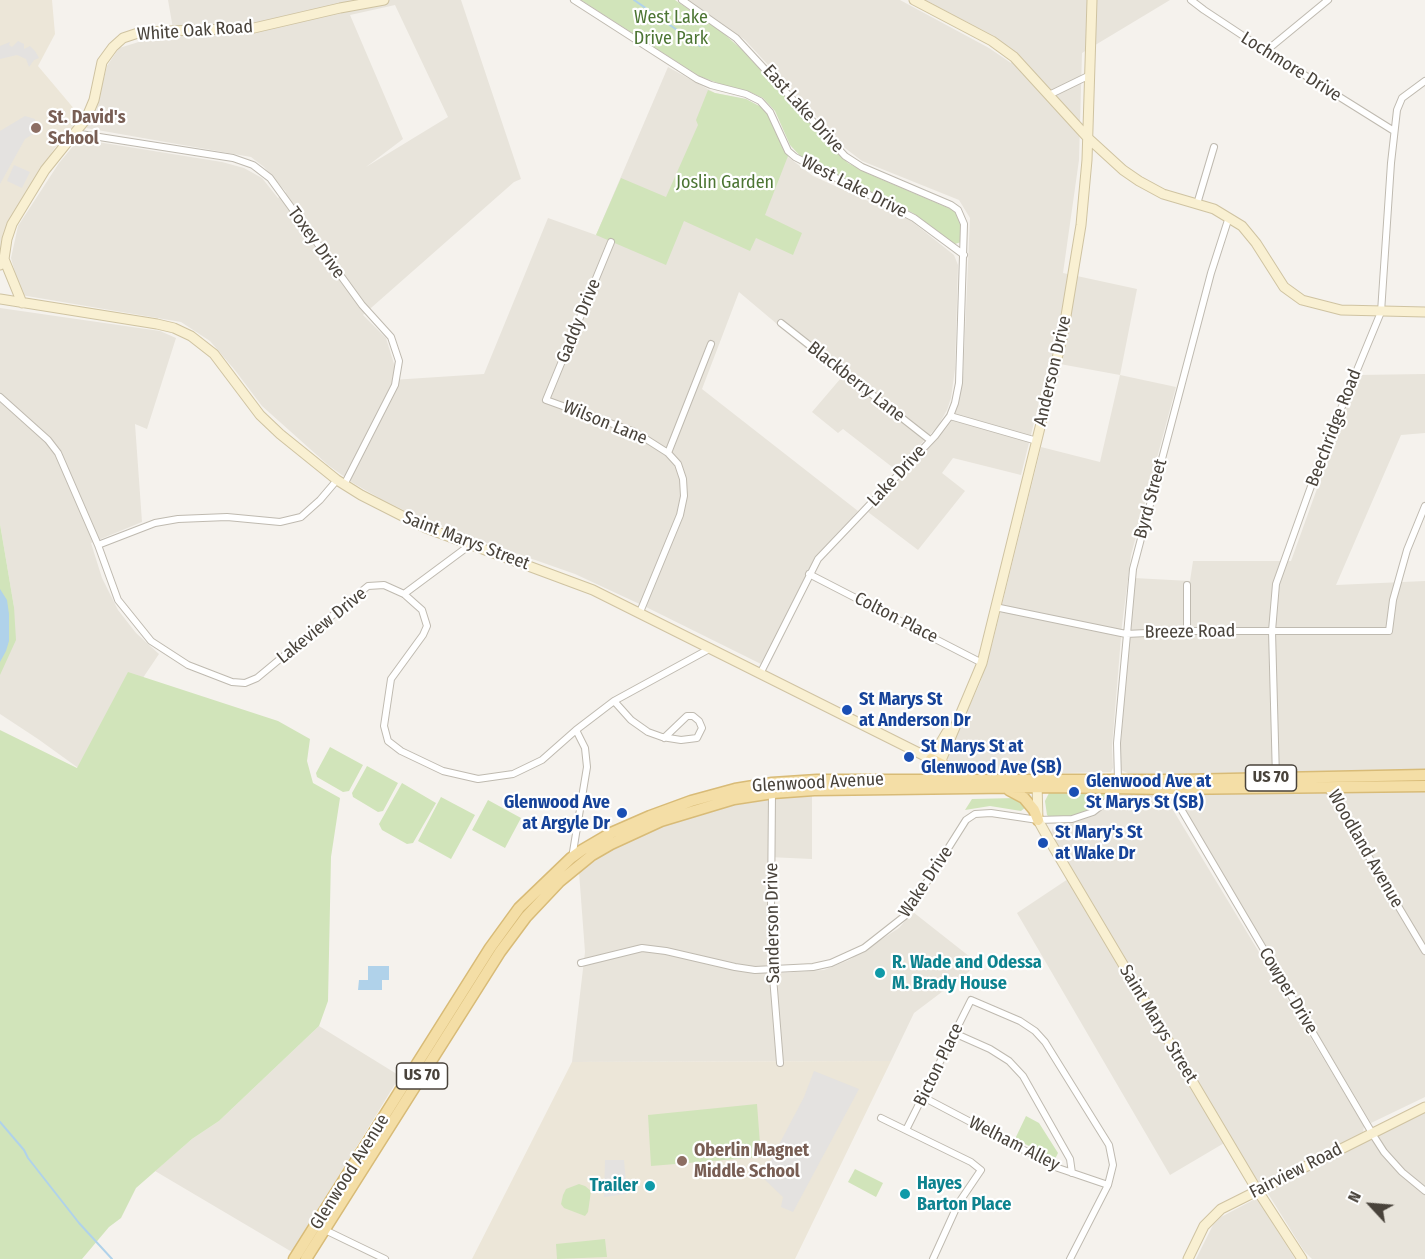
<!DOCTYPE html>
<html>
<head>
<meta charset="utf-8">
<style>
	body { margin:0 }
	#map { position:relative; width:1425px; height:1259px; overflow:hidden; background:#f5f2ed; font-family:"Fira Sans Condensed",sans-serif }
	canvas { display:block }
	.north { position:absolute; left:1341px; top:1175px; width:60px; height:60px; -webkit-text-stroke:4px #fff; paint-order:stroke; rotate:296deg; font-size:16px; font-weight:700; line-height:24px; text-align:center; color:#49433b }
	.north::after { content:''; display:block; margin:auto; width:21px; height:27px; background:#49433b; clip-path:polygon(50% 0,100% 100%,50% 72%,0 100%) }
</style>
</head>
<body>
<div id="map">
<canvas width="1425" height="1259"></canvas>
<div class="north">N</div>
</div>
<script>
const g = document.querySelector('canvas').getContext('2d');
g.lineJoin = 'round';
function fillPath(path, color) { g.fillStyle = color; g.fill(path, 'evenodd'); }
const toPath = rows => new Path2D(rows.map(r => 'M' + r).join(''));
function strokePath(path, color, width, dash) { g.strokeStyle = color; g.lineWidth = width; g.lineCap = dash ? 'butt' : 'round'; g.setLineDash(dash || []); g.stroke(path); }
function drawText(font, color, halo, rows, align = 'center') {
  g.font = font + ' "Fira Sans Condensed",sans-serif'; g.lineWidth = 4.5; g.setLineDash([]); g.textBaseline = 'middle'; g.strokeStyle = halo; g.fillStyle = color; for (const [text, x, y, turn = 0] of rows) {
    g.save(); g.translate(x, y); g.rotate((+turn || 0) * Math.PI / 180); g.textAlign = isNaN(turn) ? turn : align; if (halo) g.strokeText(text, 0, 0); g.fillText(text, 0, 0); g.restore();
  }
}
fillPath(toPath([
	[168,0,461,0,521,179,514,182,363,315,386,338,395,367,392,380,484,374,548,218,596,235,668,67,715,93,746,99,761,107,775,129,788,157,813,176,910,220,954,255,958,265,955,369,951,398,947,410,938,426,896,470,843,429,838,433,812,412,841,378,739,292,702,389,858,511,819,553,761,664,646,607,575,574,430,523,381,499,353,483,328,465,262,406,234,369,210,341,181,322,21,295,11,258,18,226,59,163,79,139,222,162,244,168,262,178,278,198,286,192,264,167,251,157,86,128,96,111,107,66,119,48,142,41,175,40],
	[395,5,448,117,366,167,403,139,350,15],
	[689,0,900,0,989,48,1011,63,1016,53,994,36,925,0,1170,0,1082,53,1079,160,1063,273,1137,289,1120,375,1176,387,1131,555,1122,625,1112,747,1113,768,1111,772,975,775,949,762,947,755,980,683,993,641,1041,447,1100,462,1120,375,1049,362,1021,475,953,458,942,473,965,491,918,550,868,512,940,436,951,422,957,407,963,378,970,218,959,200,862,161,845,148,745,40],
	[0,308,160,331,176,338,147,429,135,424,142,522,91,543,102,578,118,610,136,633,159,654,81,770,38,739,0,714,0,664,14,607,0,524],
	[1425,374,1425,433,1401,435,1336,585,1425,581,1425,1097,1371,1123,1175,795,1121,770,1120,752,1134,578,1190,581,1193,561,1291,561,1358,375],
	[812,793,812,859,768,857,767,974,824,970,849,960,899,928,913,912,979,964,914,1013,891,1061,572,1062,585,952,579,872,618,845,678,820,734,803],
	[1122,793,1161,793,1164,795,1364,1126,1363,1132,1260,1185,1231,1139,1170,1175,1017,913,1074,875,1050,835,1053,828,1062,823,1086,817],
	[319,1026,400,1076,292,1252,155,1171,192,1139,219,1121],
	[1425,1112,1425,1259,1312,1259,1304,1251,1267,1192],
	[1257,1198,1295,1259,1196,1259,1213,1225,1221,1217]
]), '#e8e4db');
fillPath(toPath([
	[0,0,52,0,55,34,38,66,81,117,54,149,30,187,7,227,0,252],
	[891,1061,795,1259,472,1259,572,1062]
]), '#ece6d8');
fillPath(toPath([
	[581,0,675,0,722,32,740,48,848,163,869,174,953,210,959,215,963,224,961,242,955,244,913,213,842,180,802,158,790,145,775,111,763,98,750,92,731,88,699,76],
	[708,90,715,93,746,99,761,107,769,116,788,156,765,215,802,233,793,255,756,238,750,251,684,221,666,265,596,235,621,178,666,197,698,125,696,120],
	[0,524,14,607,16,640,0,675],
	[128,672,278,721,310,739,307,761,313,783,340,798,331,857,328,1001,319,1026,219,1121,192,1139,136,1188,121,1218,109,1227,82,1259,0,1259,0,730,77,768],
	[330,747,363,765,349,791,343,792,317,777,316,773],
	[367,766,398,783,383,811,378,812,353,797,352,793],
	[402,783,436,803,413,843,407,844,382,830,379,824],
	[1053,792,1108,792,1111,796,1083,813,1067,817,1049,817,1047,815,1045,801,1049,793],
	[441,797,475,815,451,859,418,841],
	[1015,798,1023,801,1026,807,1021,811,990,806,965,810,972,799],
	[488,800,521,818,505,848,472,830],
	[757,1104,761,1157,651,1166,648,1115],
	[1026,1116,1039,1123,1058,1153,1055,1159,1015,1139],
	[855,1169,883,1183,876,1197,848,1182],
	[579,1184,585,1186,591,1191,588,1212,585,1216,564,1208,561,1204,563,1195,566,1189],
	[605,1239,607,1257,557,1259,556,1244]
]), '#d1e4ba');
fillPath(toPath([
	[18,41,24,44,24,49,30,46,35,51,39,58,34,60,29,67,26,59,17,55,0,59,0,46,10,42,9,45,12,47],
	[25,116,35,119,33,134,25,139,0,184,0,131],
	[14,165,30,172,22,188,7,181],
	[814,1071,859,1089,793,1212,781,1207,783,1197,762,1177,804,1097],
	[605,1160,624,1160,627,1194,604,1197]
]), '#e4e2e0');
fillPath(toPath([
	[0,589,7,600,9,614,9,641,6,651,0,662],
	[368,966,389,966,389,980,382,980,382,990,358,990,359,980,368,980]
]), '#b0d2ea');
strokePath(toPath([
	[634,0,700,46],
	[0,1122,24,1150,28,1158,79,1223,112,1259]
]), '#b0d2ea', 2);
const street = toPath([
	[574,0,697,79,711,85,746,94,760,101,770,112,788,151,795,157,914,218,964,255],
	[682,0,736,38,845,156,862,167,951,205,958,210,964,224,959,383,955,403,950,416,935,436,818,559,761,672],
	[1191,0,1204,10,1266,51,1394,131],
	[1266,51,1328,0],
	[1049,95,1090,75],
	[74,133,233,158,253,165,270,178,362,305,391,337,399,361,395,385,344,485],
	[1197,204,1214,147],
	[611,242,546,400,635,432,668,453,678,464,683,479,684,496,680,515,640,612],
	[781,323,930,440],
	[0,397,48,440,58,453,98,545,118,600,151,641,188,665,232,682,245,683,257,678,368,586,384,585,404,594,422,610,427,626,423,635,391,679,384,726,388,741,401,751,443,771,478,779,513,774,542,760,576,730,614,701,711,648],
	[950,416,1037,441],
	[668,453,711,344],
	[98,545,155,523,178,519,227,517,280,522,301,517,320,500,337,480],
	[809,574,982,663],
	[404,594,470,545],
	[995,607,1126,634,1189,631,1389,631,1393,600,1407,550,1425,506],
	[1187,631,1187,585],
	[614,701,631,720,648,732,662,737,681,740,697,738,702,728,699,721,693,716,687,716,664,738],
	[1276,778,1272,631,1276,584,1324,450,1381,312,1391,163,1397,110,1402,98,1425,81],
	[1168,787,1375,1138,1384,1152,1402,1172,1425,1191],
	[1327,787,1425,951],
	[772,792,771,909,773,977,780,1063],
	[572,858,587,767,585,748,576,730],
	[581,963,642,948,666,951,735,967,755,970,813,967,831,963,864,948,906,915,966,820,975,814,991,813,1038,820,1072,819,1093,812,1116,794,1118,780,1117,743,1133,569,1211,273,1229,217],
	[954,1033,990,1049,1009,1061,1023,1076,1070,1159,1072,1173],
	[923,1097,1058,1168,1108,1185],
	[881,1118,971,1162,981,1170,958,1204,933,1259],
	[906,1130,971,1000,1020,1021,1035,1031,1045,1042,1109,1145,1113,1165,1108,1185,1070,1259],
	[325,1230,385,1259]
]);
const secondary = toPath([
	[914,0,992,41,1014,57,1088,138,1123,170,1139,181,1163,194,1214,209,1242,226,1256,243,1284,287,1302,300,1341,310,1425,312],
	[4,259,22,303],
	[0,265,4,259,7,239,12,224,45,170,86,119,94,100,102,62,113,47,123,38,141,32,254,28,340,8,384,0],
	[0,299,157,324,174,328,191,336,214,354,260,415,280,434,337,480,361,495,426,528,593,590,931,759],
	[1037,783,1038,820,1048,838,1254,1185,1302,1259],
	[931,787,931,759,947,732,952,729],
	[941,787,942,758,982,663,1063,334,1081,225,1087,160,1092,0],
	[1188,1259,1204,1226,1221,1209,1425,1107]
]);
const primary = toPath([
	[931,759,969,778],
	[1009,790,1024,798,1034,810,1038,820],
	[294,1259,490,948,519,908,571,858,582,850,611,833,650,816,691,801,735,789,772,783,817,780,1181,780,1425,775],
	[306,1259,500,952,526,917,559,882,592,855,611,844,661,821,734,799,773,793,814,790,1050,787,1168,789,1425,786]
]);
strokePath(street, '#bfbab0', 8);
strokePath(secondary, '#cfc3a1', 11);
strokePath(primary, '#d8bb77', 13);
strokePath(street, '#fff', 6);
strokePath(secondary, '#f9f0d2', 9);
strokePath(primary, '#f4dea6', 10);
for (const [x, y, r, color] of [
	[36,128,6,"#8d6e63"],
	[847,710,6,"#1a4fb4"],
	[909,757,6,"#1a4fb4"],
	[1074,792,6,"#1a4fb4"],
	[622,813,6,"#1a4fb4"],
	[1043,843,6,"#1a4fb4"],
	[880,973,6,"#0f9aa8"],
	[682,1161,6,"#8d6e63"],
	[650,1186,6,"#0f9aa8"],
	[905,1194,6,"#0f9aa8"]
]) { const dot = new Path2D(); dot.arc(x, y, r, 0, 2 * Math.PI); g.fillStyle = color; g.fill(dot); strokePath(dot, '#fff', 2); }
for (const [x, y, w] of [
	[1271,778,51],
	[422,1076,51]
]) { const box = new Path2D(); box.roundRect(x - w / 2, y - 13, w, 26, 4.5); g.fillStyle = '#fff'; g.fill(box); strokePath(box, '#49433b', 1.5); }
drawText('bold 16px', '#49433b', null, [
	["US 70",1271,778],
	["US 70",422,1076]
]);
drawText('18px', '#4c7533', '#fff', [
	["West Lake",671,18],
	["Drive Park",671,39],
	["Joslin Garden",725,183]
]);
drawText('18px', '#49433b', '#fff', [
	["White Oak Road",195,31,-4],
	["Lochmore Drive",1291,67,32],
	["East Lake Drive",803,109,48],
	["West Lake Drive",854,187,27],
	["Toxey Drive",316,243,54],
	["Gaddy Drive",579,321,-68],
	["Anderson Drive",1053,371,-77],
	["Blackberry Lane",856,382,38],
	["Wilson Lane",605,423,22],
	["Beechridge Road",1334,428,-69],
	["Lake Drive",897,476,-47],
	["Byrd Street",1151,499,-75],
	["Saint Marys Street",466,541,21],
	["Colton Place",896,618,27],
	["Lakeview Drive",322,626,-39],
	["Breeze Road",1190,632,-1],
	["Glenwood Avenue",818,783,-3],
	["Woodland Avenue",1365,849,60],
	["Wake Drive",926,882,-56],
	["Sanderson Drive",773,923,-91],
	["Cowper Drive",1288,991,59],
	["Saint Marys Street",1158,1024,59],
	["Bicton Place",939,1065,-64],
	["Welham Alley",1014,1144,27],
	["Fairview Road",1296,1171,-27],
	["Glenwood Avenue",350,1172,-58]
]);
drawText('bold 18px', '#785e54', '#fff', [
	["St. David's",48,118],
	["School",48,139],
	["Oberlin Magnet",694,1151],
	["Middle School",694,1172]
], 'left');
drawText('bold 18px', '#164399', '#fff', [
	["St Marys St",859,700],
	["at Anderson Dr",859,721],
	["St Marys St at",921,747],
	["Glenwood Ave (SB)",921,768],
	["Glenwood Ave at",1086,782],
	["St Marys St (SB)",1086,803],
	["Glenwood Ave",610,803,"right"],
	["at Argyle Dr",610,824,"right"],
	["St Mary's St",1055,833],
	["at Wake Dr",1055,854]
], 'left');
drawText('bold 18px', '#0d838f', '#fff', [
	["R. Wade and Odessa",892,963],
	["M. Brady House",892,984],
	["Hayes",917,1184],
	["Barton Place",917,1205],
	["Trailer",638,1186,"right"]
], 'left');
</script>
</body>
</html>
